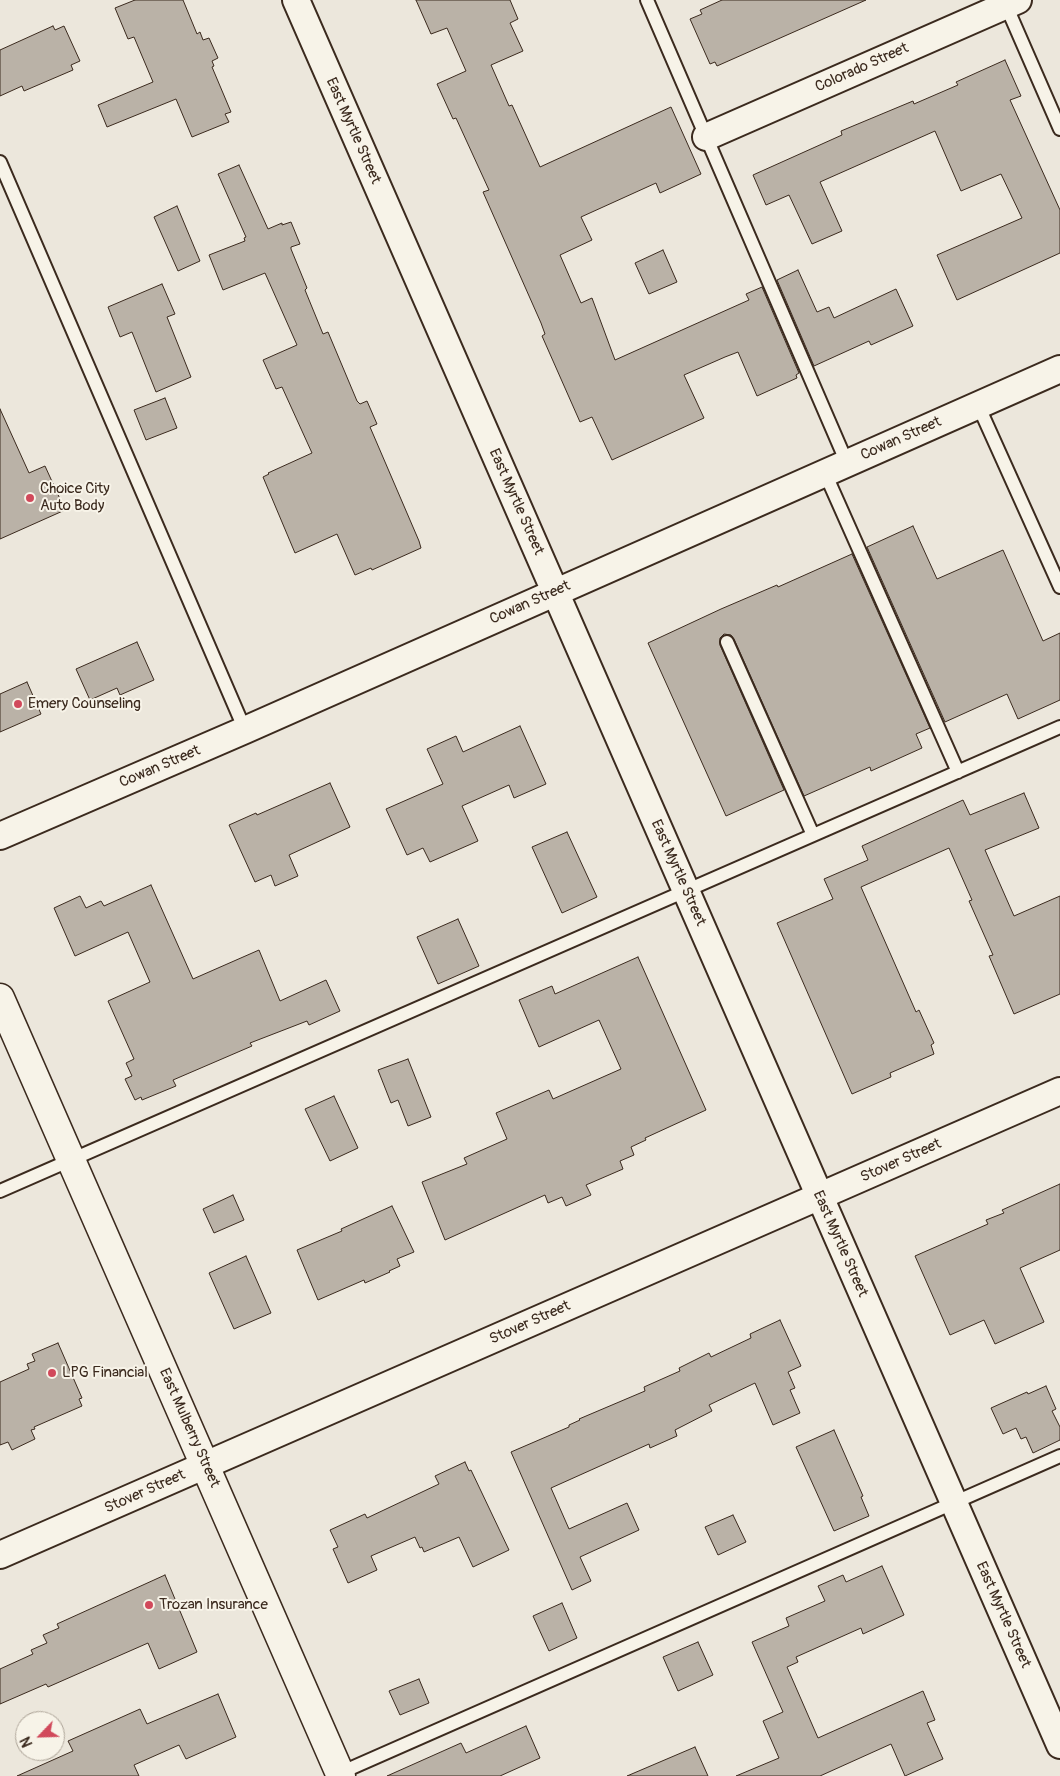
<!DOCTYPE html>
<html>
<head>
<meta charset="utf-8">
<style>
	body { margin:0 }
	#map { position:relative; width:1060px; height:1776px; overflow:hidden; background:#ece7dc; font-family:Pangolin,sans-serif }
	canvas { display:block }
	.north { position:absolute; left:15px; top:1711px; width:50px; height:50px; box-sizing:border-box; background:#f7f3e8; border:1px solid #aca397; border-radius:50%; rotate:246deg; font-size:14px; font-weight:700; line-height:20px; text-align:center; color:#3b2a1e }
	.north::after { content:''; display:block; margin:auto; width:18px; height:22px; background:#d1495b; clip-path:polygon(50% 0,100% 100%,50% 72%,0 100%) }
</style>
</head>
<body>
<div id="map">
<canvas width="1060" height="1776"></canvas>
<div class="north">N</div>
</div>
<script>
const g = document.querySelector('canvas').getContext('2d');
g.lineJoin = 'round';
function fillPath(path, color) { g.fillStyle = color; g.fill(path, 'evenodd'); }
const toPath = rows => new Path2D(rows.map(r => 'M' + r).join(''));
function strokePath(path, color, width, dash) { g.strokeStyle = color; g.lineWidth = width; g.lineCap = dash ? 'butt' : 'round'; g.setLineDash(dash || []); g.stroke(path); }
function drawText(font, color, halo, rows, align = 'center') {
  g.font = font + ' Pangolin,sans-serif'; g.lineWidth = 4; g.setLineDash([]); g.textBaseline = 'middle'; g.strokeStyle = halo; g.fillStyle = color; for (const [text, x, y, turn = 0] of rows) {
    g.save(); g.translate(x, y); g.rotate((+turn || 0) * Math.PI / 180); g.textAlign = isNaN(turn) ? turn : align; if (halo) g.strokeText(text, 0, 0); g.fillText(text, 0, 0); g.restore();
  }
}
const building = toPath([
	[135,0,183,0,197,34,200,32,203,40,209,38,218,58,212,61,214,66,212,67,231,112,225,114,229,122,192,137,176,99,107,127,98,105,153,82,134,37,128,39,115,8,135,0],
	[416,0,510,0,518,19,510,23,523,51,491,65,509,106,512,105,540,167,671,107,701,174,660,193,656,183,581,217,592,240,560,255,581,303,592,298,615,360,749,300,746,294,762,287,799,373,796,375,797,378,757,396,738,352,725,357,684,375,704,418,612,460,592,417,580,422,542,336,545,334,541,323,483,192,489,190,456,118,453,119,437,84,466,71,447,28,431,34,416,0],
	[722,0,866,0,717,66,715,62,710,64,690,19,702,14,700,10,722,0],
	[53,26,55,30,64,26,80,61,71,65,73,70,24,91,22,86,0,96,0,50,53,26],
	[1005,60,1021,96,1010,100,1060,210,1060,253,957,300,937,255,1022,218,1001,174,961,191,935,131,820,182,842,231,812,244,789,195,766,205,753,175,842,135,841,131,913,101,914,104,958,85,956,82,1005,60],
	[239,165,268,229,282,223,282,225,291,222,300,244,291,247,291,249,307,288,305,290,323,334,328,332,357,401,360,404,367,401,377,424,370,427,419,541,421,548,372,570,371,568,355,575,337,534,295,553,263,477,269,474,268,473,312,453,282,387,276,389,263,360,297,345,265,273,223,290,209,255,245,241,244,238,246,237,218,174,239,165],
	[177,206,200,261,178,271,154,217,177,206],
	[663,250,677,282,649,294,635,263,663,250],
	[798,270,817,312,829,307,834,318,896,289,913,326,871,345,869,341,814,366,777,280,798,270],
	[162,284,175,314,167,317,191,377,156,392,132,332,120,337,108,307,162,284],
	[165,398,177,428,146,440,134,410,165,398],
	[0,409,29,473,45,466,65,510,0,539,0,409],
	[913,526,937,579,1003,550,1043,641,1060,633,1060,700,1018,719,1007,694,945,722,867,547,913,526],
	[852,554,930,728,916,734,922,748,871,771,870,767,804,796,734,639,731,635,724,634,720,638,720,645,784,790,726,816,648,643,721,609,777,585,778,587,852,554],
	[137,642,154,680,120,695,117,688,90,700,76,669,137,642],
	[27,682,41,714,0,732,0,694,27,682],
	[520,726,546,784,514,798,509,785,462,806,478,841,430,862,423,848,407,855,386,809,443,784,427,749,456,736,463,752,520,726],
	[330,783,350,827,289,855,298,876,275,886,271,875,255,882,229,825,256,813,257,815,330,783],
	[1024,793,1039,828,985,850,1014,916,1060,896,1060,994,1014,1014,989,956,993,955,969,901,972,900,949,848,861,887,916,1012,919,1010,934,1043,931,1045,934,1054,890,1073,891,1077,852,1094,777,923,833,899,824,879,868,860,862,846,963,800,970,815,1024,793],
	[567,832,597,897,562,913,532,847,567,832],
	[151,885,193,979,259,950,280,1001,326,980,340,1011,309,1025,307,1021,250,1043,252,1046,173,1080,176,1086,142,1100,141,1097,135,1100,125,1079,132,1076,126,1063,134,1059,108,1001,150,982,128,932,75,956,54,908,80,896,86,908,101,901,104,906,151,885],
	[458,919,479,966,438,984,417,937,458,919],
	[638,957,706,1110,645,1138,646,1140,631,1147,634,1155,620,1161,623,1169,586,1185,591,1195,566,1206,562,1197,548,1203,545,1195,445,1240,422,1182,467,1164,464,1158,507,1139,496,1113,549,1090,553,1099,621,1069,599,1020,539,1047,519,1000,552,986,555,994,638,957],
	[408,1059,431,1117,408,1126,398,1100,391,1103,378,1070,408,1059],
	[334,1096,358,1148,330,1161,305,1109,334,1096],
	[1060,1184,1060,1250,1020,1268,1044,1322,995,1344,984,1320,950,1335,915,1256,988,1224,986,1220,1004,1213,1002,1210,1060,1184],
	[233,1195,244,1220,214,1233,203,1209,233,1195],
	[392,1206,414,1252,397,1259,400,1266,389,1271,390,1272,365,1283,364,1280,318,1300,297,1250,342,1231,341,1229,392,1206],
	[246,1256,271,1313,234,1329,209,1273,246,1256],
	[780,1320,801,1366,788,1372,795,1388,790,1390,800,1413,773,1425,755,1383,709,1405,712,1411,675,1430,677,1436,650,1448,649,1444,551,1488,569,1529,627,1503,639,1530,580,1557,591,1581,572,1590,511,1452,569,1427,569,1425,580,1420,579,1419,645,1391,644,1387,680,1371,679,1368,709,1353,711,1357,751,1338,750,1334,780,1320],
	[58,1343,82,1398,79,1399,82,1406,34,1427,35,1429,31,1430,35,1439,12,1450,8,1442,0,1445,0,1382,29,1369,27,1364,35,1361,32,1354,58,1343],
	[1046,1386,1056,1409,1052,1411,1060,1427,1060,1440,1033,1453,1026,1437,1021,1439,1016,1428,1003,1434,991,1408,1027,1392,1028,1394,1046,1386],
	[834,1430,863,1496,861,1497,869,1516,834,1531,796,1447,834,1430],
	[465,1462,469,1471,471,1470,509,1550,473,1567,459,1537,424,1552,422,1547,420,1548,415,1537,371,1556,377,1570,348,1583,333,1549,338,1547,330,1530,365,1514,367,1518,439,1484,435,1476,465,1462],
	[733,1515,746,1542,718,1555,705,1527,733,1515],
	[882,1566,904,1615,863,1634,861,1628,796,1657,798,1662,787,1667,818,1738,923,1691,935,1720,927,1723,943,1759,905,1776,891,1744,820,1776,736,1776,779,1758,763,1721,783,1712,752,1642,789,1626,786,1618,825,1601,818,1586,843,1575,846,1582,882,1566],
	[165,1575,197,1652,159,1669,148,1643,48,1687,46,1684,0,1704,0,1669,33,1654,31,1650,47,1643,43,1635,59,1628,57,1624,165,1575],
	[562,1603,577,1638,549,1651,533,1616,562,1603],
	[698,1642,713,1675,678,1691,663,1657,698,1642],
	[419,1679,429,1703,400,1715,389,1691,419,1679],
	[218,1694,236,1737,186,1759,179,1745,134,1765,139,1776,17,1776,73,1751,68,1741,140,1709,147,1724,218,1694],
	[526,1726,540,1758,500,1776,387,1776,461,1743,466,1753,526,1726],
	[695,1747,708,1776,627,1776,695,1747]
]);
fillPath(building, '#bab2a7');
strokePath(building, '#3b2a1e', 1);
const service = toPath([
	[647,0,847,463],
	[1005,3,1060,129],
	[0,162,245,730],
	[978,405,1060,587],
	[825,473,958,772],
	[727,642,813,835],
	[0,1191,1060,727],
	[340,1773,1060,1456]
]);
const minor = toPath([
	[296,0,1060,1745],
	[706,137,1018,0],
	[0,836,245,730,1060,369],
	[0,1555,1060,1091]
]);
const trunk = toPath([
	[0,998,341,1776]
]);
strokePath(service, '#3b2a1e', 16);
strokePath(minor, '#3b2a1e', 30);
strokePath(trunk, '#3b2a1e', 31);
strokePath(service, '#f7f3e8', 12);
strokePath(minor, '#f7f3e8', 26);
strokePath(trunk, '#f7f3e8', 28);
for (const [x, y, r, color] of [
	[30,498,5,"#d1495b"],
	[18,704,5,"#d1495b"],
	[52,1373,5,"#d1495b"],
	[149,1605,5,"#d1495b"]
]) { const dot = new Path2D(); dot.arc(x, y, r, 0, 2 * Math.PI); g.fillStyle = color; g.fill(dot); strokePath(dot, '#f7f3e8', 2); }
drawText('15px', '#3b2a1e', '#f7f3e8', [
	["Colorado Street",862,68,-24],
	["East Myrtle Street",353,131,66],
	["Cowan Street",901,439,-24],
	["East Myrtle Street",516,502,66],
	["Cowan Street",530,603,-24],
	["Cowan Street",160,767,-23],
	["East Myrtle Street",678,873,66],
	["Stover Street",901,1161,-24],
	["East Myrtle Street",840,1244,66],
	["Stover Street",530,1323,-24],
	["East Mulberry Street",189,1428,66],
	["Stover Street",145,1492,-24],
	["East Myrtle Street",1003,1615,66]
]);
drawText('15px', '#3b2a1e', '#f7f3e8', [
	["Choice City",40,489],
	["Auto Body",40,506],
	["Emery Counseling",28,704],
	["LPG Financial",62,1373],
	["Trozan Insurance",159,1605]
], 'left');
</script>
</body>
</html>
